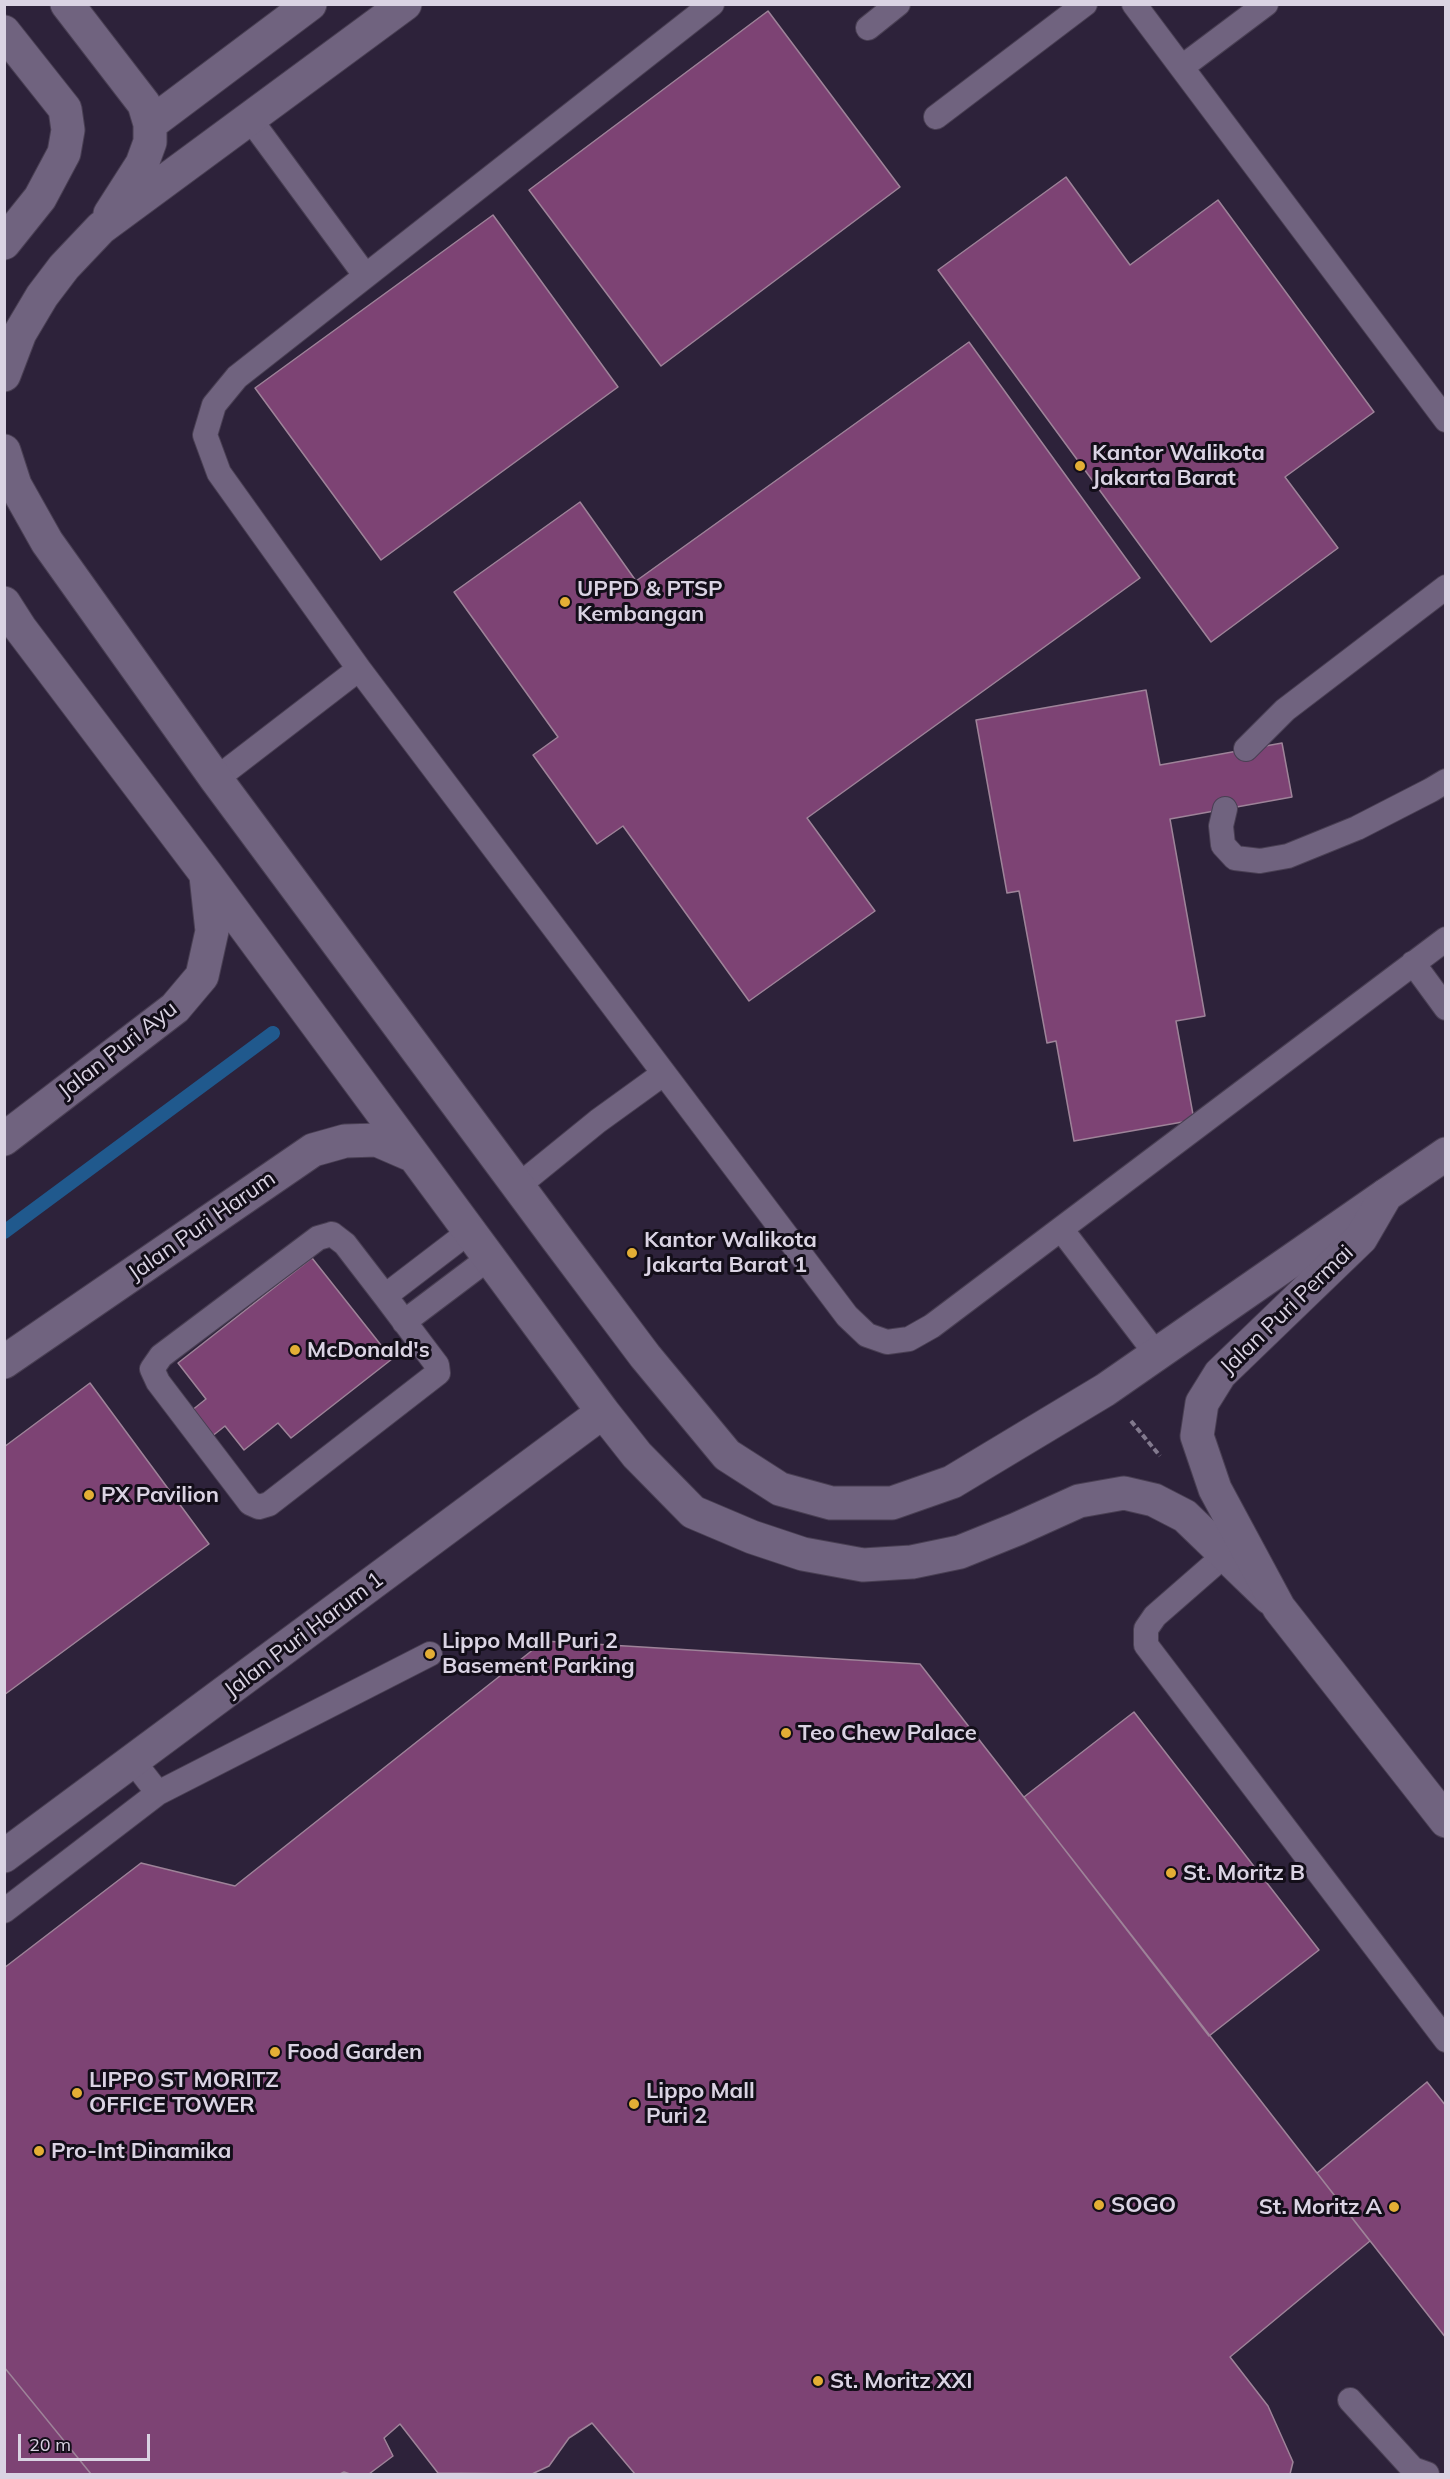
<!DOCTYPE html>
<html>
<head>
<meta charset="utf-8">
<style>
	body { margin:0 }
	#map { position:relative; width:1450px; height:2479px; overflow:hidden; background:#2d223a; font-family:Mulish,sans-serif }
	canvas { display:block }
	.frame { position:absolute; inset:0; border:6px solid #dad3e3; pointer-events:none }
	.scale { position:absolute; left:18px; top:2434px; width:132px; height:27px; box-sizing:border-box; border:3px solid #dad3e3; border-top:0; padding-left:8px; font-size:18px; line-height:21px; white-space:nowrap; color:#dad3e3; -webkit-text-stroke:4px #130e19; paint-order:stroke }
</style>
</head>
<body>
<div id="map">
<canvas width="1450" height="2479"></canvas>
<div class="frame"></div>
<div class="scale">20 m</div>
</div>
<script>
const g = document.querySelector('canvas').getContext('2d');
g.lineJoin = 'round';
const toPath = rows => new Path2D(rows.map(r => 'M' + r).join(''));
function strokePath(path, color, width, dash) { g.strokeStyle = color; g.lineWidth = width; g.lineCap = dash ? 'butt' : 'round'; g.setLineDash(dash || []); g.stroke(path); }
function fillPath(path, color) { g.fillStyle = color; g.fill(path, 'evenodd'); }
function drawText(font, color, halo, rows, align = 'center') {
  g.font = font + ' Mulish,sans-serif'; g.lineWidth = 6; g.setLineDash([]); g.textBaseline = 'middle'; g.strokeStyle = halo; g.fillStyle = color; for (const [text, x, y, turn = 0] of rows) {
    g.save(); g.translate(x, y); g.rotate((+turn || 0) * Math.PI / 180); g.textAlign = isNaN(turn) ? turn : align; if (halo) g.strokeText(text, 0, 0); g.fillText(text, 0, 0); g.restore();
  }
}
strokePath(toPath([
	[4,1232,273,1033]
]), '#20598d', 14);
const building = toPath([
	[768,11,900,187,661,366,529,190,768,11],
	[1066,177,1130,265,1218,200,1374,412,1285,477,1338,548,1211,642,938,270,1066,177],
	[493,215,618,387,381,560,255,388,493,215],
	[969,342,1140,578,807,818,875,911,749,1001,623,826,597,844,533,755,558,737,454,592,580,502,636,581,969,342],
	[1146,690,1160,765,1282,743,1292,797,1170,819,1205,1016,1176,1021,1194,1120,1074,1141,1056,1041,1047,1043,1019,891,1007,893,976,720,1146,690],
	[312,1258,392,1359,291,1438,278,1423,244,1450,225,1426,211,1437,191,1411,206,1399,178,1363,312,1258],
	[90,1383,209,1544,4,1695,4,1447,90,1383],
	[544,1641,920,1664,1370,2241,1230,2357,1268,2406,1293,2462,1290,2474,635,2474,592,2423,569,2438,549,2466,532,2474,438,2473,400,2424,384,2438,393,2456,369,2474,350,2474,344,2472,340,2474,91,2474,4,2367,4,1968,141,1863,235,1886,544,1641],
	[1134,1712,1319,1950,1209,2036,1024,1797,1134,1712],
	[1427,2082,1446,2106,1446,2338,1317,2173,1427,2082],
	[4,2367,91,2474,4,2474,4,2367]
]);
fillPath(building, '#7d4374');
strokePath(building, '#9e8399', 1.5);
const lane = toPath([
	[712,4,237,377,214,405,205,435,219,473,359,669,847,1316,867,1335,887,1342,909,1339,932,1326,1446,939],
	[1134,4,1446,420],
	[868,28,898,4],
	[1182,67,1266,4],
	[936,117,1085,4],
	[250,119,365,275],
	[1246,749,1285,710,1446,587],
	[216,779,359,669],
	[1225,809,1221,826,1223,845,1235,858,1260,861,1288,856,1357,828,1431,790,1446,781],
	[1413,963,1446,1008],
	[518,1186,598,1121,663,1074],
	[1061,1229,1157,1355],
	[332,1234,345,1244,385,1296,437,1365,438,1373,269,1504,259,1507,250,1503,158,1382,152,1369,161,1356,318,1238,332,1234],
	[385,1296,470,1231],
	[404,1322,489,1258],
	[1226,1554,1155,1616,1146,1629,1146,1645,1446,2040],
	[158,1793,430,1654],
	[4,1911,158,1793,133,1761],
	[1350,2400,1413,2469,1427,2474]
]);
const street = toPath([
	[67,4,144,104,150,124,150,142,142,164,110,214],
	[4,32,65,109,68,130,64,153,40,198,4,243],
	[150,124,310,4],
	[4,375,20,333,42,296,64,267,101,228,405,4],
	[4,451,15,485,47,542,216,779,558,1240,645,1356,727,1455,780,1489,831,1503,892,1503,952,1482,1105,1390,1386,1195],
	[4,603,20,628,206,874,603,1412,637,1455,693,1512,752,1537,803,1554,863,1565,912,1562,960,1552,1017,1529,1079,1501,1124,1493,1154,1500,1185,1516,1270,1598],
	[4,1139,175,1008,202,976,212,931,206,876],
	[4,1362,313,1150,345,1141,377,1140,414,1156],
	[4,1856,603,1412]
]);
const secondary = toPath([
	[1446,1154,1386,1195,1361,1238,1220,1374,1202,1403,1197,1436,1215,1489,1279,1608,1446,1821]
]);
strokePath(lane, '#493f53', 26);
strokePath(street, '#493f53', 35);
strokePath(secondary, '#493f53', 35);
strokePath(toPath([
	[1131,1421,1160,1456]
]), '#82798d', 4, [6, 3]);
strokePath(lane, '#70637f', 24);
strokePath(street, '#70637f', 33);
strokePath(secondary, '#70637f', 33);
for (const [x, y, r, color] of [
	[1080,466,6,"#e3ae35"],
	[565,602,6,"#e3ae35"],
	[632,1253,6,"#e3ae35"],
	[295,1350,6,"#e3ae35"],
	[89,1495,6,"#e3ae35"],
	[430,1654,6,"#e3ae35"],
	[786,1733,6,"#e3ae35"],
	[1171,1873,6,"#e3ae35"],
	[275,2052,6,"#e3ae35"],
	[77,2093,6,"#e3ae35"],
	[634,2104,6,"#e3ae35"],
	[39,2151,6,"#e3ae35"],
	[1099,2205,6,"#e3ae35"],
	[1394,2207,6,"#e3ae35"],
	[818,2381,6,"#e3ae35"]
]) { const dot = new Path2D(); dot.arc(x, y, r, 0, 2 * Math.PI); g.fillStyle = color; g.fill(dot); strokePath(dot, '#130e19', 2); }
drawText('bold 22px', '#dad3e3', '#130e19', [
	["Kantor Walikota",1092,453],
	["Jakarta Barat",1092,478],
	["UPPD & PTSP",577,589],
	["Kembangan",577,614],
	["Kantor Walikota",644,1240],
	["Jakarta Barat 1",644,1265],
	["McDonald's",307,1350],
	["PX Pavilion",101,1495],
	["Lippo Mall Puri 2",442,1641],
	["Basement Parking",442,1666],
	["Teo Chew Palace",798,1733],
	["St. Moritz B",1183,1873],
	["Food Garden",287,2052],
	["LIPPO ST MORITZ",89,2080],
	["OFFICE TOWER",89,2105],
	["Lippo Mall",646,2091],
	["Puri 2",646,2116],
	["Pro-Int Dinamika",51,2151],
	["SOGO",1111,2205],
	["St. Moritz A",1382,2207,"right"],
	["St. Moritz XXI",830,2381]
], 'left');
drawText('22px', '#dad3e3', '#130e19', [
	["Jalan Puri Ayu",118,1050,-38],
	["Jalan Puri Harum",202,1226,-35],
	["Jalan Puri Permai",1287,1310,-44],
	["Jalan Puri Harum 1",304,1635,-37]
]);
</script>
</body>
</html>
